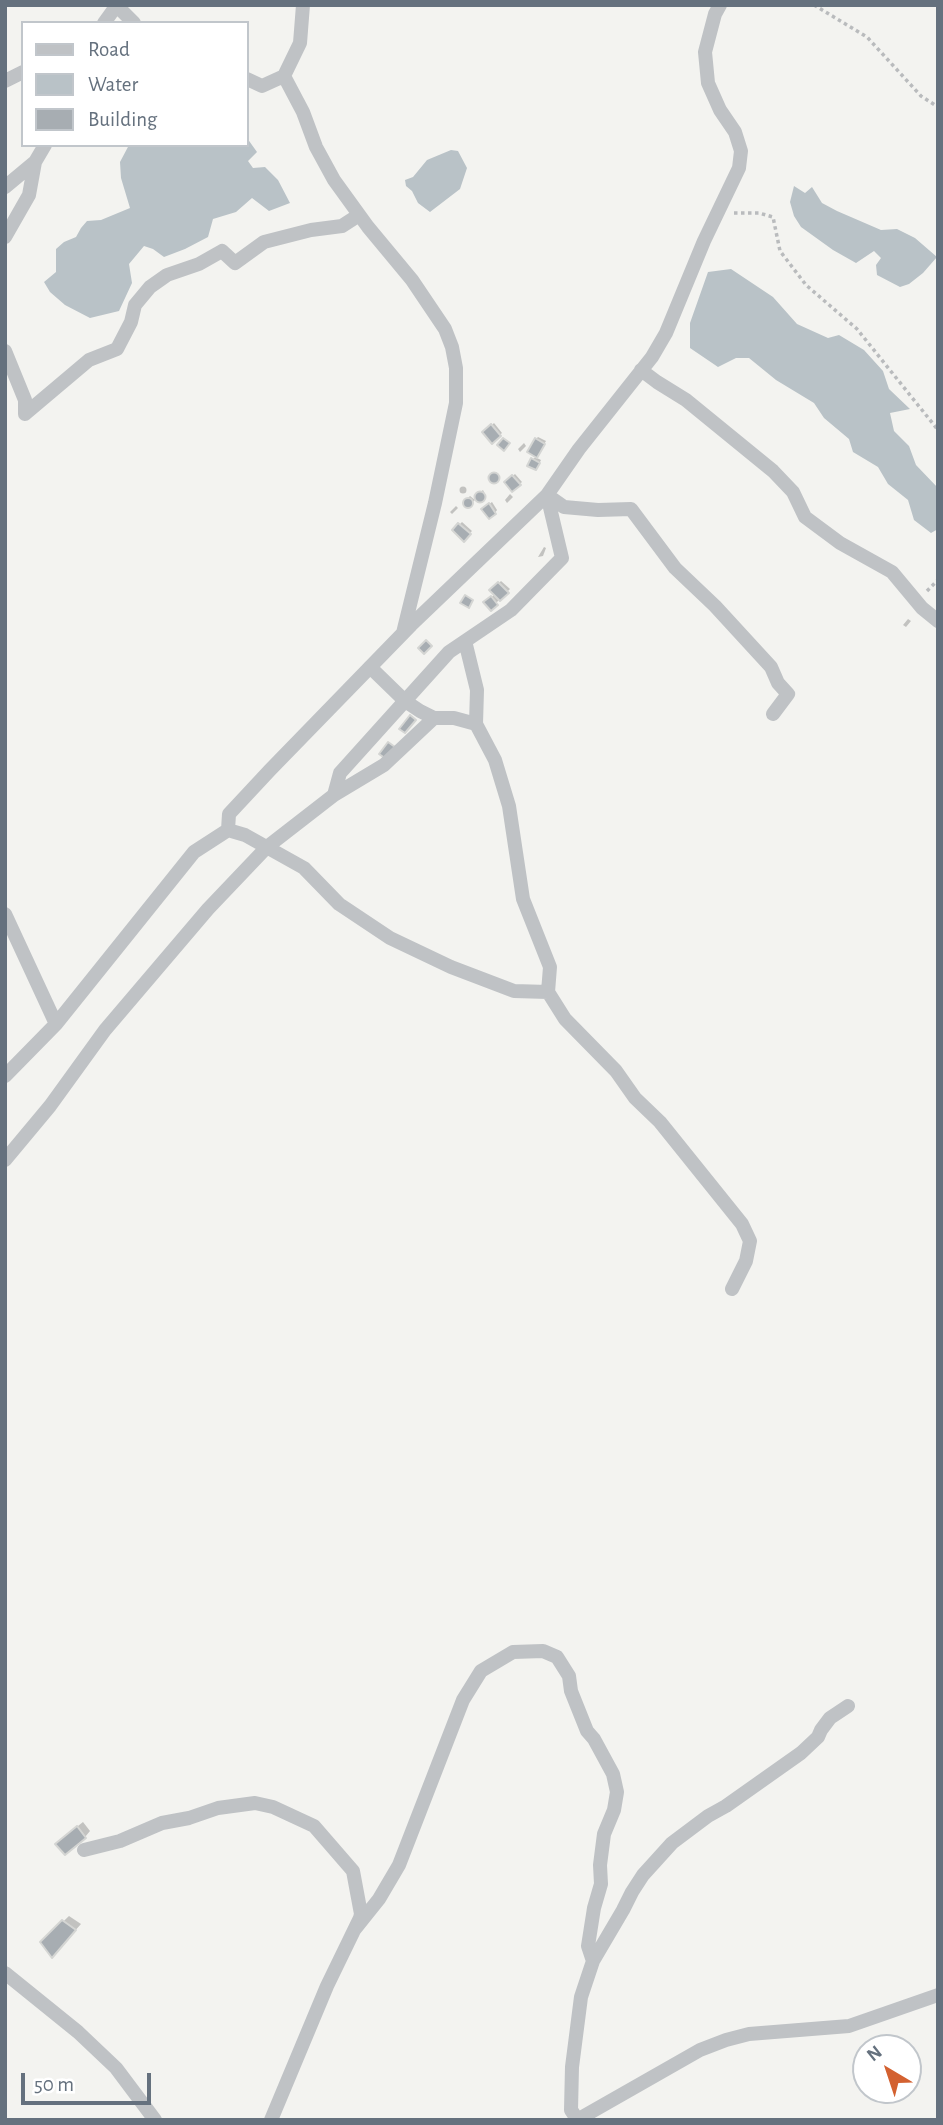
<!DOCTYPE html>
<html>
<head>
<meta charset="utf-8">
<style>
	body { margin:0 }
	#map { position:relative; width:943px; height:2125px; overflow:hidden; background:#f3f3f0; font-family:"Alegreya Sans",sans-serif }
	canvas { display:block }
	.frame { position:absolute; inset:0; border:7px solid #65717e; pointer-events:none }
	.legend { position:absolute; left:21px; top:21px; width:228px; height:126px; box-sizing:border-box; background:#fff; border:2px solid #c1c6cb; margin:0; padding:9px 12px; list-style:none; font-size:21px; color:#65717e }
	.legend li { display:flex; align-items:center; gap:14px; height:35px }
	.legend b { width:35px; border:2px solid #c1c6cb }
	.north { position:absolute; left:852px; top:2034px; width:70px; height:70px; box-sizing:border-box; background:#fff; border:2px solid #c1c6cb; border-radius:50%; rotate:321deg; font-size:19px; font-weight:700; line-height:28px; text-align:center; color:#65717e }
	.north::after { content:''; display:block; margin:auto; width:24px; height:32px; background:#d36130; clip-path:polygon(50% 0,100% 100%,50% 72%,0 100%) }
	.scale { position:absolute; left:21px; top:2073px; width:130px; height:32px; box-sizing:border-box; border:4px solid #65717e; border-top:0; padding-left:9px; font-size:21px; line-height:24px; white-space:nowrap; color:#65717e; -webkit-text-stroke:5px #fff; paint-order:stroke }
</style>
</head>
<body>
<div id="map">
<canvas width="943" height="2125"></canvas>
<div class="frame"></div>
<ul class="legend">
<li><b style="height:9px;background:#bfc2c5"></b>Road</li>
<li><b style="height:19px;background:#b9c2c7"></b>Water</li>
<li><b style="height:19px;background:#a7adb2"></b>Building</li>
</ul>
<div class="north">N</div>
<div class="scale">50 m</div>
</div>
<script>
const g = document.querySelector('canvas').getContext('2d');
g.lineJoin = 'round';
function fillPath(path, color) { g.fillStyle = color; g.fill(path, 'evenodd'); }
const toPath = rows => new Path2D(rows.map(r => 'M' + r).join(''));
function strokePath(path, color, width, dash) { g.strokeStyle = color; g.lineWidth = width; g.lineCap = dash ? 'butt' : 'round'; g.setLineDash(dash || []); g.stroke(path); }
fillPath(toPath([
	[247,138,257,152,248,161,253,168,265,167,278,180,290,203,269,211,252,198,236,212,213,219,208,237,185,249,164,257,153,249,144,246,129,264,132,283,119,311,90,318,65,305,50,292,44,282,56,272,56,249,64,242,76,237,81,228,87,221,101,220,130,208,121,178,120,162,129,145,247,145],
	[451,150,458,151,467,168,460,189,430,212,418,203,412,191,406,186,405,180,413,177,427,160],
	[794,186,805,193,812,187,822,203,837,211,881,230,897,229,915,238,937,257,923,273,909,284,900,287,877,275,876,265,881,258,874,251,856,263,833,250,801,227,794,216,790,202],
	[731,269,773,297,797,324,828,338,839,335,864,350,883,371,889,389,910,409,890,413,894,431,909,446,916,465,938,488,938,529,931,533,914,520,908,500,888,484,878,467,853,452,849,439,824,418,814,403,776,380,749,358,736,358,718,367,690,348,690,323,708,272]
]), '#b9c2c7');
fillPath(toPath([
	[494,423,502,433,493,441,485,432],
	[538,437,546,441,539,453,535,457,541,460,538,466,533,459,537,456,536,439],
	[524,443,526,446,520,452,518,449],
	'490.5 477a4.5 4.5 0 1 1 9 0a4.5 4.5 0 1 1-9 0Z',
	[515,474,522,482,513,490,506,482],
	'459.5 490a3.5 3.5 0 1 1 7 0a3.5 3.5 0 1 1-7 0Z',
	[483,490,486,496,480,501,478,500,477,495],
	[510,494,513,497,507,503,505,500],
	[470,496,475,500,467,507,465,501],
	[492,502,497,510,495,513,485,507],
	[456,506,458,508,452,514,450,512],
	[462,522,472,531,464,539,454,530],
	[544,547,546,548,543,556,538,557],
	[501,581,510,589,491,608,486,602,495,594,492,590],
	[908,619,911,621,906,627,903,625],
	[83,1822,90,1831,85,1837,63,1838],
	[69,1916,81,1924,58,1950,42,1942]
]), '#0003');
const building = toPath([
	[491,424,501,436,492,444,482,432,491,424],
	[503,438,510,443,504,451,497,445,503,438],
	[535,438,545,444,537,458,527,452,535,438],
	[531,458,540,463,536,470,527,466,531,458],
	'488.5 478a5.5 5.5 0 1 1 11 0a5.5 5.5 0 1 1-11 0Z',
	[512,475,521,485,512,492,504,482,512,475],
	'474.5 497a5.5 5.5 0 1 1 11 0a5.5 5.5 0 1 1-11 0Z',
	'463 503a5 5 0 1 1 10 0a5 5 0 1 1-10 0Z',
	[489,503,496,514,489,519,481,509,489,503],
	[458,523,471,534,464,542,452,530,458,523],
	[498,582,509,593,500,601,489,590,498,582],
	[465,595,473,600,469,608,460,603,465,595],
	[491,596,498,605,491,611,483,602,491,596],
	[426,640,432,646,424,654,418,648,426,640],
	[410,715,416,720,405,733,399,729,410,715],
	[388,742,395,747,386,759,379,754,388,742],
	[77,1826,86,1838,65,1855,55,1844,77,1826],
	[62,1920,76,1930,52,1958,40,1942,62,1920]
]);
fillPath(building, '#a7adb2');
strokePath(building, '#d4d5d3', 2);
strokePath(toPath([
	[814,5,867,37,921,96,938,107],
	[734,213,759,213,773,217,780,251,806,285,857,329,938,430],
	[927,591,938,580]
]), '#b9bbbd', 3.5, [3.5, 3.5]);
strokePath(toPath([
	[116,5,134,23],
	[303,5,300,43,284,76,303,112,316,147,334,180,368,227,412,280,445,329,452,347,456,368,456,403,435,503,403,633],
	[104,23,117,5],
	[247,79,262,86,284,76],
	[5,81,23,72],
	[5,187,35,162,45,145],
	[5,237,29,195,35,162],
	[5,351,25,400,25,414],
	[641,370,657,382,686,400,773,471,793,492,805,517,840,543,892,572,922,608,938,621],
	[25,414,89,360,117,349,131,322,135,305,150,287,167,275,199,264,222,251,235,263,264,242,311,230,342,226,359,215],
	[547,495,564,507,598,510,631,509,675,568,715,606,771,667,778,683,788,694,773,714],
	[465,641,477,690,476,724,495,760,509,806,523,899,550,967,548,992,565,1019,616,1071,635,1098,660,1122,742,1224,750,1241,746,1261,732,1289],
	[370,667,405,701,420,711,434,718,454,718,476,724],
	[334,795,384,765,434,718],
	[228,830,245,835,304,868,339,904,390,938,451,967,514,991,548,992],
	[5,914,56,1024],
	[5,1076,56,1024,194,852,228,830,229,814,270,770,411,625,547,495,579,449,652,357,666,333,704,241,739,168,741,151,735,132,720,110,708,83,705,52,715,14,720,5],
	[5,1160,50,1106,105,1030,208,909,267,847,334,795,340,773,449,652,511,610,562,558,547,495],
	[84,1850,120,1841,162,1823,189,1818,218,1808,255,1803,273,1807,314,1826,353,1871,361,1914,360,1918,327,1986,271,2120],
	[355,1929,379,1899,399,1865,463,1700,481,1671,513,1652,543,1651,557,1657,569,1676,571,1691,587,1731,594,1739,613,1774,617,1792,614,1810,604,1834,600,1865,601,1884,594,1908,588,1946,593,1961],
	[5,1973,78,2032,116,2068,155,2120],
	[577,2119,571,2110,572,2067,581,1997,593,1961,623,1910,632,1892,643,1875,672,1843,708,1816,726,1806,801,1753,818,1737,821,1730,830,1718,848,1706],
	[577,2120,700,2050,726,2040,749,2034,849,2026,938,1995]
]), '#bfc2c5', 14);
</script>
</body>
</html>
